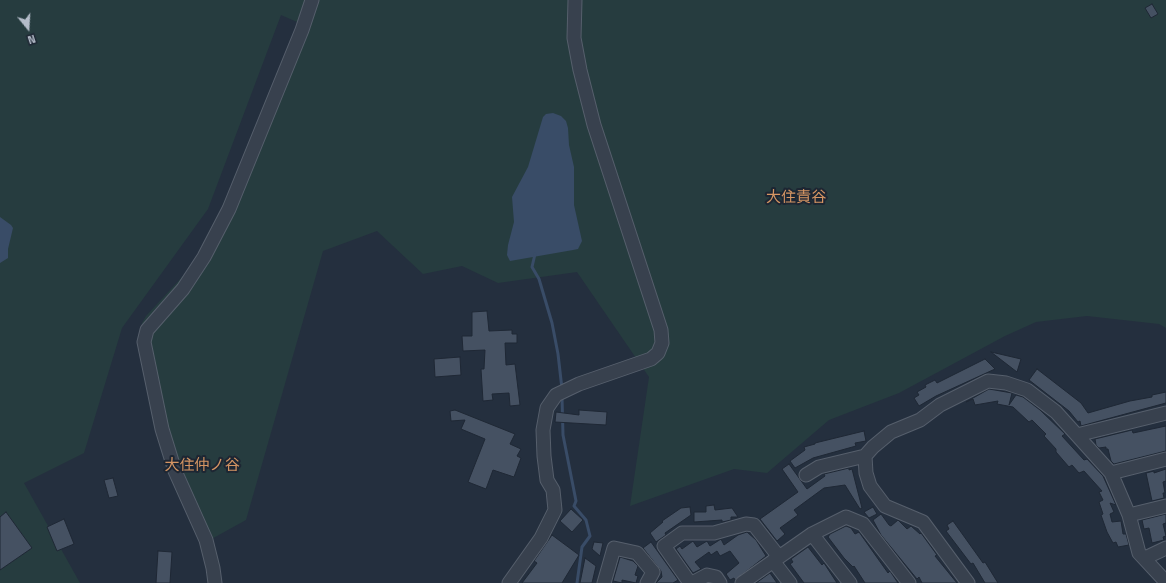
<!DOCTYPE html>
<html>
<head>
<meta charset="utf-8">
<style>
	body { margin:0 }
	#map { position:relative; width:1166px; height:583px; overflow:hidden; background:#242f3e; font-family:"Titillium Web",sans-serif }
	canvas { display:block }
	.north { position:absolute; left:8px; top:8px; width:40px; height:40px; -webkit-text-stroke:3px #1d2633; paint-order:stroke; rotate:162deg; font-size:11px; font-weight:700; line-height:16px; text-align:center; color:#b4bcc9 }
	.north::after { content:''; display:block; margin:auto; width:14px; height:18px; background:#b4bcc9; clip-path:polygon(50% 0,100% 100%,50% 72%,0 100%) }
</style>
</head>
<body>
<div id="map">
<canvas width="1166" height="583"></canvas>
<div class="north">N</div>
</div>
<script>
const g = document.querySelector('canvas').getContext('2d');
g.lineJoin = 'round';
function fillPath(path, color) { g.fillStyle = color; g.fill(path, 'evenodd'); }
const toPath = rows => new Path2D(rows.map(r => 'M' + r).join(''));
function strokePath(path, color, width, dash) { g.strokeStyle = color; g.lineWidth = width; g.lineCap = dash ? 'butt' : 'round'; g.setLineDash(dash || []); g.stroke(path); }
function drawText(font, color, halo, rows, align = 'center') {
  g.font = font + ' "Titillium Web","Noto Sans JP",sans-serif'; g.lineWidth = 4; g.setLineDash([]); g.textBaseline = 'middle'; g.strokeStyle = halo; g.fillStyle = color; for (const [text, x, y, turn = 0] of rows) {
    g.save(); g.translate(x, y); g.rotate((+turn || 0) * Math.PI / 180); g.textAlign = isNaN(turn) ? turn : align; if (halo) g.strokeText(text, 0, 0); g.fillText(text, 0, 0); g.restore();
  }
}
fillPath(toPath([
	[0,0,1166,0,1166,328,1159,324,1087,316,1036,322,1005,336,899,393,829,420,767,473,734,469,630,506,649,377,577,272,498,283,462,266,423,274,377,231,323,251,246,520,208,541,201,515,161,418,140,339,142,323,146,316,183,276,203,253,218,227,297,25,297,22,281,15,208,209,122,328,84,453,24,483,80,583,0,583]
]), '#263c3f');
fillPath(toPath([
	[553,113,561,116,566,121,568,128,569,145,574,167,574,205,582,241,578,249,573,250,510,261,507,255,508,245,514,222,512,197,528,167,543,117,546,114],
	[0,217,11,225,13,228,8,249,8,258,0,263]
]), '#394c67');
strokePath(toPath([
	[535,254,532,267,539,279,552,323,558,354,562,389],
	[562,397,563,435,576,501,574,506,586,520,590,536,582,547,577,583]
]), '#394c67', 3);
const building = toPath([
	[1152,4,1158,14,1151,18,1145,8,1152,4],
	[487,311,489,331,512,330,512,334,517,334,517,343,505,343,506,365,515,364,520,405,510,406,509,393,492,394,493,400,483,401,481,369,484,369,485,350,463,351,462,336,472,336,472,312,487,311],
	[991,352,1021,359,1017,372,991,352],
	[460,357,461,375,435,377,434,359,460,357],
	[985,359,995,369,936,396,919,406,914,398,919,395,917,392,926,387,925,385,935,380,937,383,985,359],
	[1037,369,1081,403,1088,413,1130,401,1152,397,1152,395,1166,392,1166,403,1081,426,1080,421,1078,422,1069,411,1029,380,1037,369],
	[989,389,1012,393,1009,405,1016,395,1023,397,1040,410,1065,434,1062,436,1084,460,1087,459,1103,476,1116,505,1110,503,1114,512,1110,514,1112,522,1121,521,1123,534,1126,534,1129,545,1118,547,1116,542,1113,543,1107,532,1101,515,1103,514,1099,502,1103,500,1099,492,1102,491,1084,471,1079,473,1072,465,1069,467,1056,452,1056,449,1044,436,1046,434,1032,420,1029,422,1013,407,997,404,998,401,975,405,973,399,966,402,989,389],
	[455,410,515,434,510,444,521,449,517,456,521,458,514,477,493,470,486,489,468,482,485,439,461,429,465,420,451,421,450,411,455,410],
	[579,410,607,412,606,425,555,422,556,412,579,415,579,410],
	[1166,426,1166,451,1114,464,1111,461,1108,449,1106,449,1106,447,1099,448,1096,445,1095,439,1132,430,1133,433,1166,426],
	[864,431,866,441,855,443,856,446,813,458,795,468,790,461,805,450,804,447,815,444,815,443,864,431],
	[789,464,807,489,825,476,824,474,849,468,849,470,852,469,862,508,860,509,845,485,824,488,794,510,798,515,780,528,785,534,777,541,760,519,798,492,782,469,789,464],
	[1166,469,1166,481,1163,482,1165,493,1163,493,1164,498,1152,501,1146,473,1154,471,1154,473,1166,469],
	[113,478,118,496,109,498,104,480,113,478],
	[714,505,715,510,732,508,738,517,731,517,731,520,722,522,722,520,694,522,694,512,706,512,706,506,714,505],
	[690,507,691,515,665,533,666,535,656,542,650,533,663,522,662,521,681,508,690,507],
	[873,507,877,514,869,518,864,512,873,507],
	[571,509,583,520,572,532,560,521,571,509],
	[6,512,32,548,0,570,0,517,6,512],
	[881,514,889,525,891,526,898,520,907,529,911,526,920,534,921,533,937,555,935,556,957,583,922,583,919,577,917,579,881,535,873,520,881,514],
	[1166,514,1166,523,1163,524,1166,536,1163,537,1164,540,1152,543,1149,528,1144,529,1142,520,1166,514],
	[64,519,74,544,57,551,47,527,64,519],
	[953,521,983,563,985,562,998,583,985,583,973,563,971,564,946,531,949,529,947,525,953,521],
	[846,526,851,528,855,534,859,532,888,573,890,571,898,583,865,583,854,566,853,567,844,558,828,537,830,534,846,526],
	[747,532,756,540,766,556,735,580,734,578,730,580,726,574,739,563,730,551,720,556,717,551,711,555,709,552,695,562,701,569,693,573,676,549,680,546,682,549,693,541,697,547,707,541,710,546,721,539,724,545,738,535,747,532],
	[552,535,579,555,562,583,522,583,537,563,534,561,552,535],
	[594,542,603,543,600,556,592,549,594,542],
	[651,542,678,580,673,583,656,583,662,577,661,571,643,548,651,542],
	[808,547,822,565,824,563,837,583,804,583,790,564,793,562,791,559,808,547],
	[158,551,172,552,170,583,156,583,158,551],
	[620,557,633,561,638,566,635,575,638,576,636,583,622,580,622,583,613,581,620,557],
	[585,558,596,566,592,583,580,583,585,558],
	[770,573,777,583,756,583,770,573]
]);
fillPath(building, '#455162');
strokePath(building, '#1f2835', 1);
const minor = toPath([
	[1077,435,1166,413],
	[1111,473,1166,459],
	[806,475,819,467,865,456],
	[1129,515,1166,506],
	[812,534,850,583],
	[1145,558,1166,548],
	[773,561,790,583],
	[215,583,213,568,206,540,175,471,162,429,144,342,147,330,183,289,204,257,229,209,302,30,312,0],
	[509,583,541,538,555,510,553,490,547,480,544,456,543,430,547,408,556,395,579,384,651,359,658,353,662,343,661,330,594,125,580,70,574,38,575,0],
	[604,583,614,548,637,553,653,572,647,583],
	[690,583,664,546,682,533,714,533,746,524,754,525,779,557],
	[692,583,707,575,716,577,720,583],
	[742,583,812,534,846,517,863,524,909,583],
	[968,583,923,522,885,506,870,486,866,473,865,456,873,447,891,432,920,420,940,405,988,381,1006,383,1027,390,1056,412,1111,473,1129,515,1139,553,1166,582]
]);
strokePath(minor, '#565f6c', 15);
strokePath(minor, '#38414e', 13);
drawText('15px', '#d59563', '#1d2633', [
	["大住責谷",796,198],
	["大住仲ノ谷",202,466]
]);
</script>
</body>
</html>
